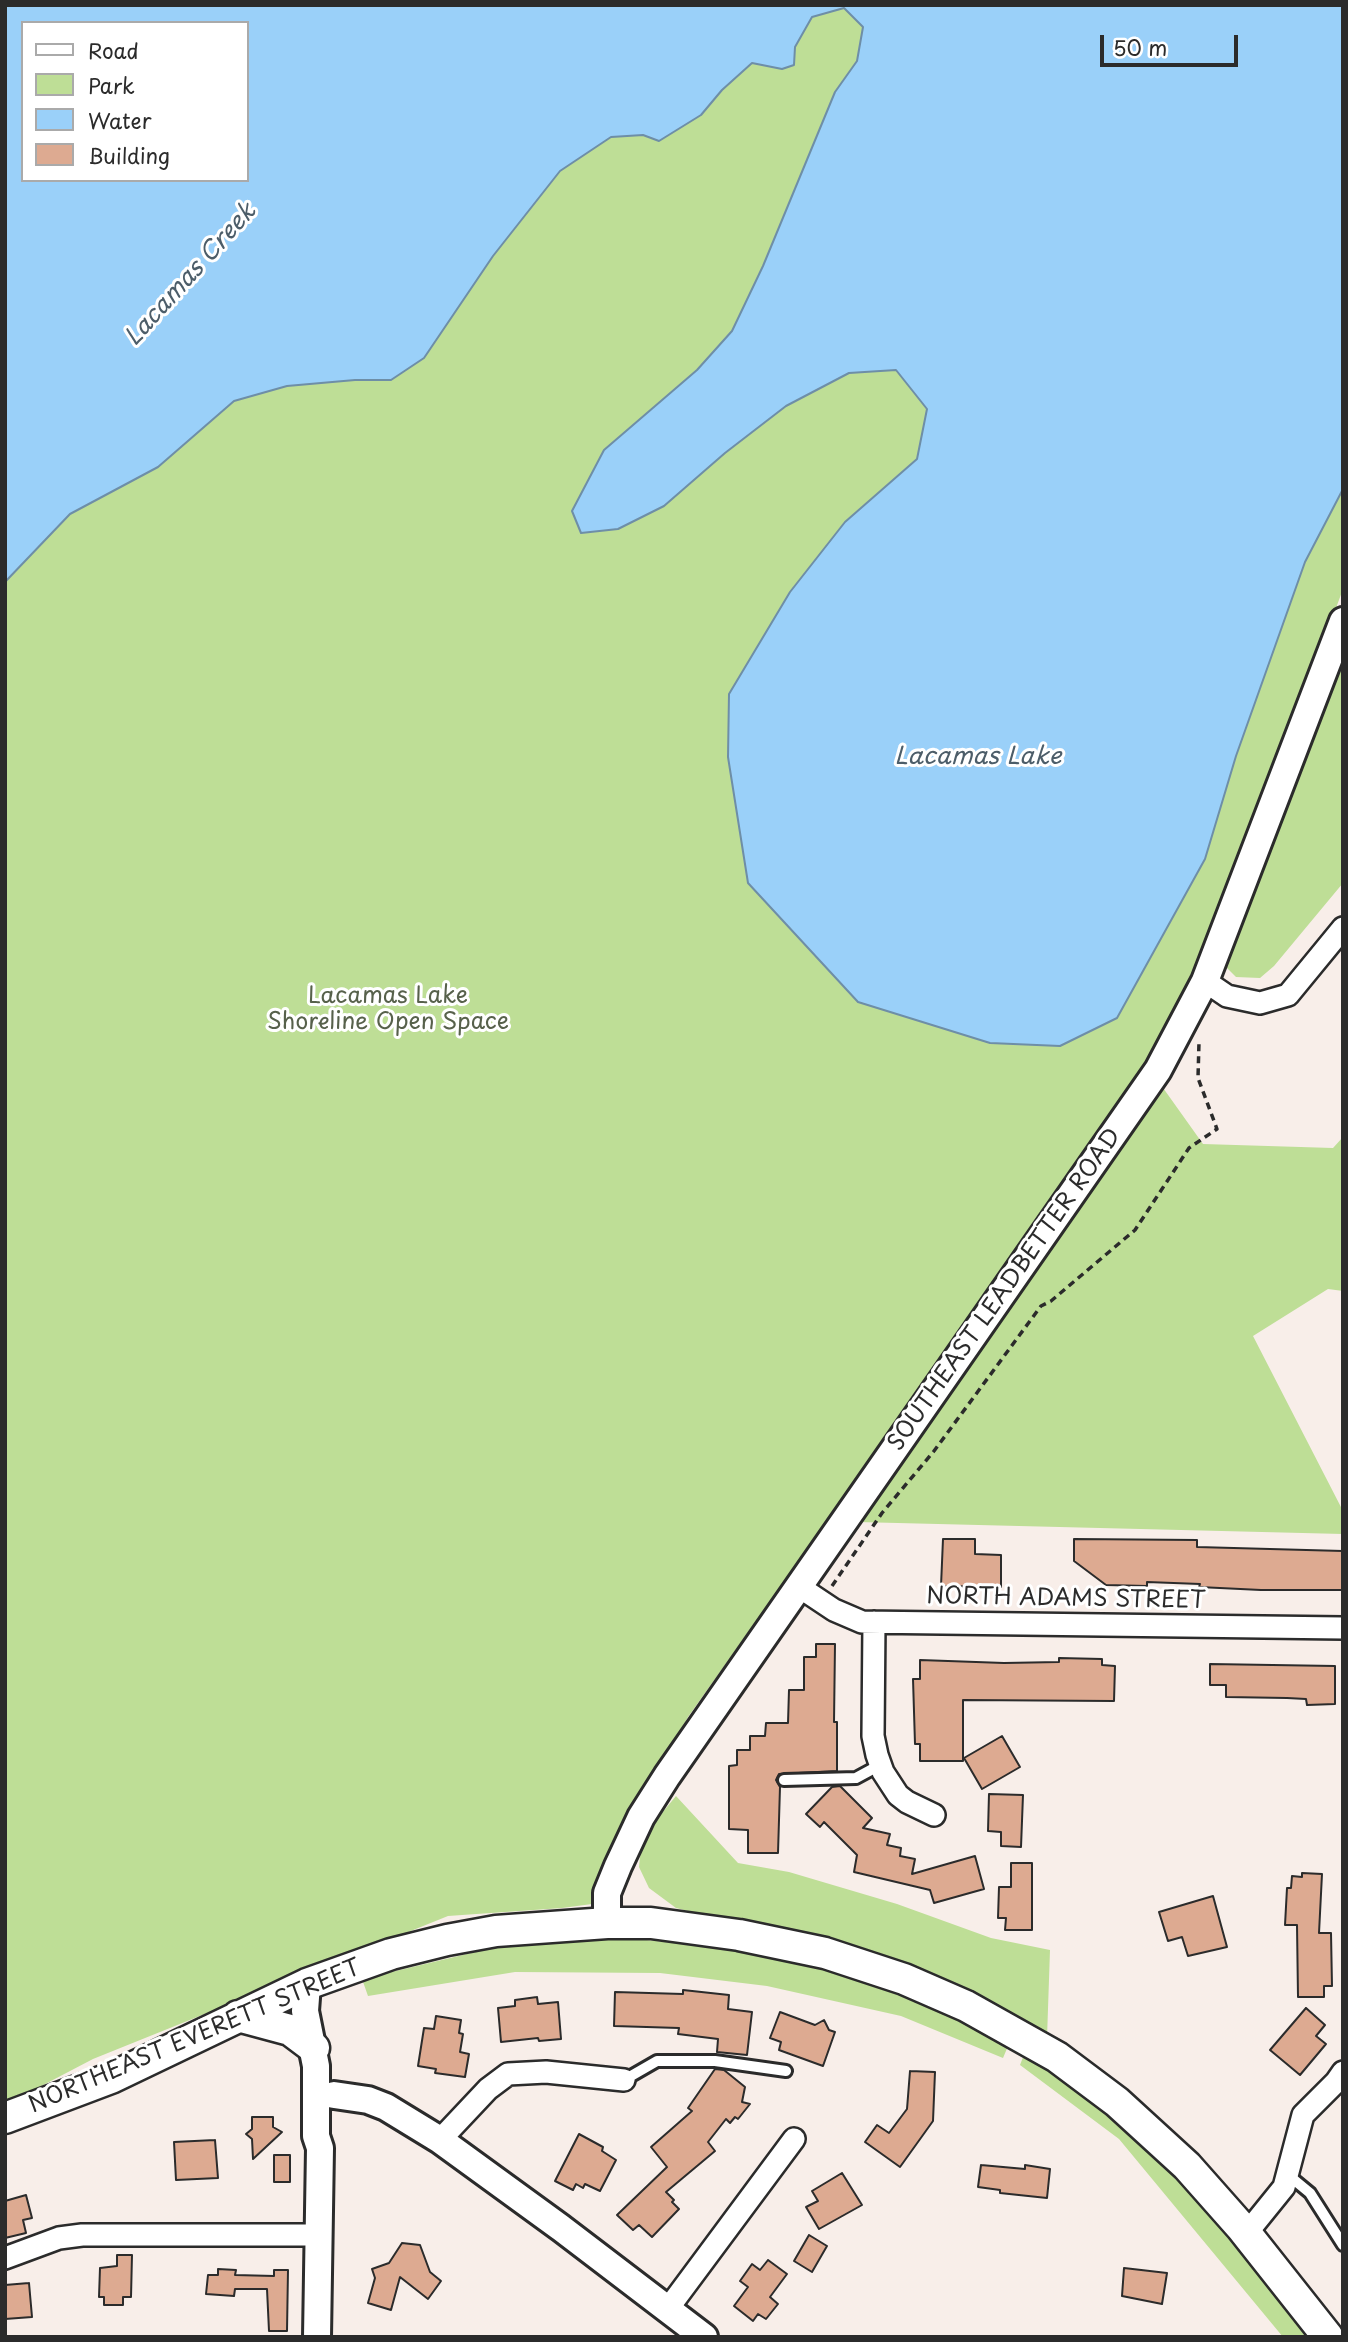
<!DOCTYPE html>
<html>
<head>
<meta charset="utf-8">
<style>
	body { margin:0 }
	#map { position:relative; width:1348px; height:2342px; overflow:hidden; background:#f8eee9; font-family:"Playpen Sans",sans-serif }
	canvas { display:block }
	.frame { position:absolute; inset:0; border:7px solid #2b2b2b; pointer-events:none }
	.legend { position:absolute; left:21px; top:21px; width:228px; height:161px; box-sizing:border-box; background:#fff; border:2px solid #aaa; margin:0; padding:9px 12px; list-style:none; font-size:21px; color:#2b2b2b }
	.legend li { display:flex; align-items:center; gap:14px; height:35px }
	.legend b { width:35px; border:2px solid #aaa }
	.scale { position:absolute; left:1100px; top:35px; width:138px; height:32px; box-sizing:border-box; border:4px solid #2b2b2b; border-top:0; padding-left:9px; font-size:21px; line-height:24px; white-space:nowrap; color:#2b2b2b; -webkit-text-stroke:5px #fff; paint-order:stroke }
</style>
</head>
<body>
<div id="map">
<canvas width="1348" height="2342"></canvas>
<div class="frame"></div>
<ul class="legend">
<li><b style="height:9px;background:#fff"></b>Road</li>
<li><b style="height:19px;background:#bede96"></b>Park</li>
<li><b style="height:19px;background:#9ad0f9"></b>Water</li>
<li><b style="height:19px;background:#ddaa91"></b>Building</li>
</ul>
<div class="scale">50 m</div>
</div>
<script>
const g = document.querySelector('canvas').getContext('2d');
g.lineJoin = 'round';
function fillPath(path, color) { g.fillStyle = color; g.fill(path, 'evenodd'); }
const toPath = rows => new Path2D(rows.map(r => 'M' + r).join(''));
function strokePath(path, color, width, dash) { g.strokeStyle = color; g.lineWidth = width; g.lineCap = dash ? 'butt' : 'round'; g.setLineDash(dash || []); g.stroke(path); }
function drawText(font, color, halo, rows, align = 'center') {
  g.font = font + ' "Playpen Sans",sans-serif'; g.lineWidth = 6; g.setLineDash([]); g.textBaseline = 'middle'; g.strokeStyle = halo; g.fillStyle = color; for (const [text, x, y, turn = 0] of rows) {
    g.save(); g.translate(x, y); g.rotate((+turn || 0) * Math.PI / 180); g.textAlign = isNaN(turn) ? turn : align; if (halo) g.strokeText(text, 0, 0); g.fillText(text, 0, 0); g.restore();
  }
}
fillPath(toPath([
	[844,8,863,26,857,61,835,92,763,266,732,331,697,370,581,533,618,529,725,453,786,406,849,373,896,370,927,409,917,459,845,522,1117,1018,1205,859,1236,756,1305,562,1343,489,1343,589,1235,883,1175,1013,1069,1192,1035,1227,688,1717,605,1868,592,1904,562,1908,448,1916,93,2059,5,2105,5,582,70,514,158,467,234,401,287,386,355,380,391,380,560,171,611,137,643,135,701,115,722,90,752,63,782,69,812,17],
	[1343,640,1343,883,1274,966,1260,978,1236,977,1220,961],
	[1156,1078,1203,1144,1333,1148,1343,1137,1343,1291,1328,1289,1253,1336,1343,1511,1343,1534,857,1522],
	[676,1796,738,1863,789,1872,897,1904,991,1938,1050,1950,1047,2038,732,1922,676,1908,649,1888,639,1867,641,1847,657,1819],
	[617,1937,753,1951,823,1961,1011,2039,1003,2058,901,2016,767,1986,660,1973,515,1972,368,1996,362,1979,534,1938],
	[1027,2047,1139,2127,1315,2337,1283,2337,1119,2139,1020,2065]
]), '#bede96');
const water = toPath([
	[5,5,1343,5,1343,489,1305,562,1236,756,1205,859,1117,1018,1060,1046,990,1043,858,1002,748,883,728,757,729,694,790,592,845,522,917,459,927,409,896,370,849,373,786,406,725,453,664,506,618,529,581,533,572,511,604,450,697,370,732,331,763,266,835,92,857,61,863,27,844,8,812,17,795,47,794,65,782,69,752,63,722,90,701,115,659,141,643,135,611,137,560,171,493,256,424,358,391,380,355,380,287,386,234,401,158,467,70,514,5,582,5,5],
	[23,23,247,23,247,180,23,180,23,23]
]);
fillPath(water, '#9ad0f9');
strokePath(water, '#6e8ea7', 2);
const building = toPath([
	[943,1539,975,1539,975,1554,1001,1555,1001,1587,941,1586,943,1539],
	[1074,1539,1197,1540,1197,1547,1343,1551,1343,1590,1261,1590,1199,1587,1200,1584,1147,1582,1147,1586,1106,1585,1074,1561,1074,1539],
	[816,1644,835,1644,834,1722,837,1722,837,1771,779,1774,776,1780,780,1787,778,1853,748,1853,748,1830,729,1829,729,1766,737,1765,737,1750,750,1750,750,1736,765,1736,766,1723,788,1723,789,1690,804,1690,804,1657,816,1657,816,1644],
	[1059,1658,1102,1659,1102,1665,1115,1666,1114,1701,963,1700,963,1761,920,1761,920,1744,915,1744,913,1679,920,1679,920,1660,1004,1663,1059,1662,1059,1658],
	[1210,1664,1335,1666,1335,1704,1307,1705,1306,1699,1287,1698,1226,1697,1226,1685,1210,1685,1210,1664],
	[1002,1736,1020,1767,982,1789,964,1758,1002,1736],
	[840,1786,872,1818,863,1828,890,1834,887,1845,901,1848,900,1856,915,1859,912,1874,975,1856,984,1889,934,1903,930,1890,854,1872,857,1855,824,1822,820,1827,806,1814,832,1787,840,1786],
	[989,1794,1023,1795,1021,1847,1001,1846,1001,1832,988,1831,989,1794],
	[1011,1863,1032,1863,1032,1930,1005,1930,1006,1918,998,1918,999,1887,1011,1887,1011,1863],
	[1302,1873,1322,1874,1319,1933,1331,1933,1332,1986,1324,1986,1324,1997,1298,1997,1297,1925,1285,1925,1287,1888,1291,1888,1292,1876,1302,1877,1302,1873],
	[1213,1896,1227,1947,1188,1956,1182,1937,1168,1941,1159,1912,1213,1896],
	[683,1990,729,1995,728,2009,752,2012,747,2055,717,2052,718,2039,678,2034,679,2028,614,2026,615,1992,683,1994,683,1990],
	[537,1997,538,2004,558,2002,561,2039,539,2041,538,2038,501,2042,498,2008,515,2006,515,2000,537,1997],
	[1306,2008,1325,2025,1316,2036,1326,2044,1300,2075,1270,2050,1306,2008],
	[780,2012,815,2025,824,2020,829,2030,835,2032,823,2066,779,2050,781,2042,770,2038,780,2012],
	[436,2016,461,2020,459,2033,463,2034,460,2052,469,2054,465,2077,435,2073,436,2069,418,2066,424,2028,434,2029,436,2016],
	[715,2069,724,2070,745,2087,742,2102,750,2104,738,2119,735,2117,730,2123,726,2119,708,2142,715,2151,666,2192,674,2200,672,2202,679,2209,652,2237,639,2225,633,2230,617,2215,667,2167,651,2147,692,2111,688,2108,715,2069],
	[910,2071,935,2072,933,2121,900,2167,865,2142,877,2125,889,2133,907,2109,910,2071],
	[252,2117,273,2117,273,2127,282,2132,253,2159,252,2139,246,2134,252,2129,252,2117],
	[579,2134,603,2147,602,2151,616,2160,600,2191,585,2184,583,2188,576,2184,573,2190,555,2181,579,2134],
	[215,2140,218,2178,176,2180,174,2142,215,2140],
	[274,2155,290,2155,290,2182,274,2182,274,2155],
	[981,2165,1025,2169,1025,2165,1050,2169,1047,2198,1000,2193,1000,2190,978,2187,981,2165],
	[842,2173,862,2205,819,2229,806,2207,818,2201,812,2191,842,2173],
	[26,2195,32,2218,23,2220,26,2233,5,2238,5,2201,26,2195],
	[809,2235,827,2246,812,2272,794,2261,809,2235],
	[402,2243,420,2245,430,2272,441,2281,428,2299,400,2277,391,2310,368,2303,375,2278,372,2269,389,2263,402,2243],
	[117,2255,132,2255,131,2297,123,2297,123,2305,104,2305,104,2297,99,2297,100,2268,117,2266,117,2255],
	[768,2260,787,2274,770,2297,778,2304,766,2319,758,2314,753,2321,734,2306,748,2287,740,2281,752,2264,760,2270,768,2260],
	[1124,2268,1167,2273,1162,2304,1122,2296,1124,2268],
	[218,2269,236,2270,235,2275,274,2276,274,2270,288,2270,287,2331,269,2331,267,2289,235,2289,234,2296,206,2294,208,2275,218,2275,218,2269],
	[29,2283,32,2317,5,2319,5,2285,29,2283]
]);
fillPath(building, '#ddaa91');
strokePath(building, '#2b2b2b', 2);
const service = toPath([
	[784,1780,856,1778,880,1765],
	[624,2080,657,2061,715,2061,786,2071],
	[1287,2174,1310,2193,1343,2245]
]);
const minor = toPath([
	[1205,981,1227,996,1260,1003,1288,995,1343,928],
	[798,1586,834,1610,862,1622,1343,1628],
	[874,1622,873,1736,877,1755,883,1772,898,1795,907,1802,934,1815],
	[440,2140,488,2089,508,2074,546,2072,624,2080],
	[1246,2234,1284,2187,1303,2115,1336,2082,1343,2072],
	[5,2258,59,2238,82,2235,317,2235],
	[667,2310,794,2139]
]);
const tertiary = toPath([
	[607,1923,607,1893,618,1866,641,1817,667,1776,1158,1070,1205,981,1343,621],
	[307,1984,305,2011,316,2066,316,2136,320,2148,317,2337],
	[334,2095,368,2100,386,2107,440,2140,561,2228,704,2337]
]);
const secondary = toPath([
	[238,2016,290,2030,314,2048],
	[5,2118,111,2078,307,1984,391,1954,447,1940,496,1931,607,1923,651,1923,739,1935,825,1953,904,1979,966,2006,1057,2057,1117,2102,1187,2166,1241,2227,1328,2337]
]);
strokePath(service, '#2b2b2b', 16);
strokePath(minor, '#2b2b2b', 26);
strokePath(tertiary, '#2b2b2b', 32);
strokePath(secondary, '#2b2b2b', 35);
strokePath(toPath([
	[832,1586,882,1513,934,1451,1041,1306,1051,1301,1135,1230,1189,1148,1217,1129,1198,1078,1199,1042]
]), '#2b2b2b', 3.5, [7, 5]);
strokePath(service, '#fff', 10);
strokePath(minor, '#fff', 21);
strokePath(tertiary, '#fff', 26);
strokePath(secondary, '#fff', 30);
drawText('23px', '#57614b', '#fff', [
	["Lacamas Lake",388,997],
	["Shoreline Open Space",388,1023]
]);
drawText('23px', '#2b2b2b', '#fff', [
	["SOUTHEAST LEADBETTER ROAD",1005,1290,-55],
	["NORTH ADAMS STREET",1066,1599,1],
	["NORTHEAST EVERETT STREET",195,2037,-23]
]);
drawText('italic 24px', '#4c5d69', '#fff', [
	["Lacamas Creek",191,275,-48],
	["Lacamas Lake",978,757]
]);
</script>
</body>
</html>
